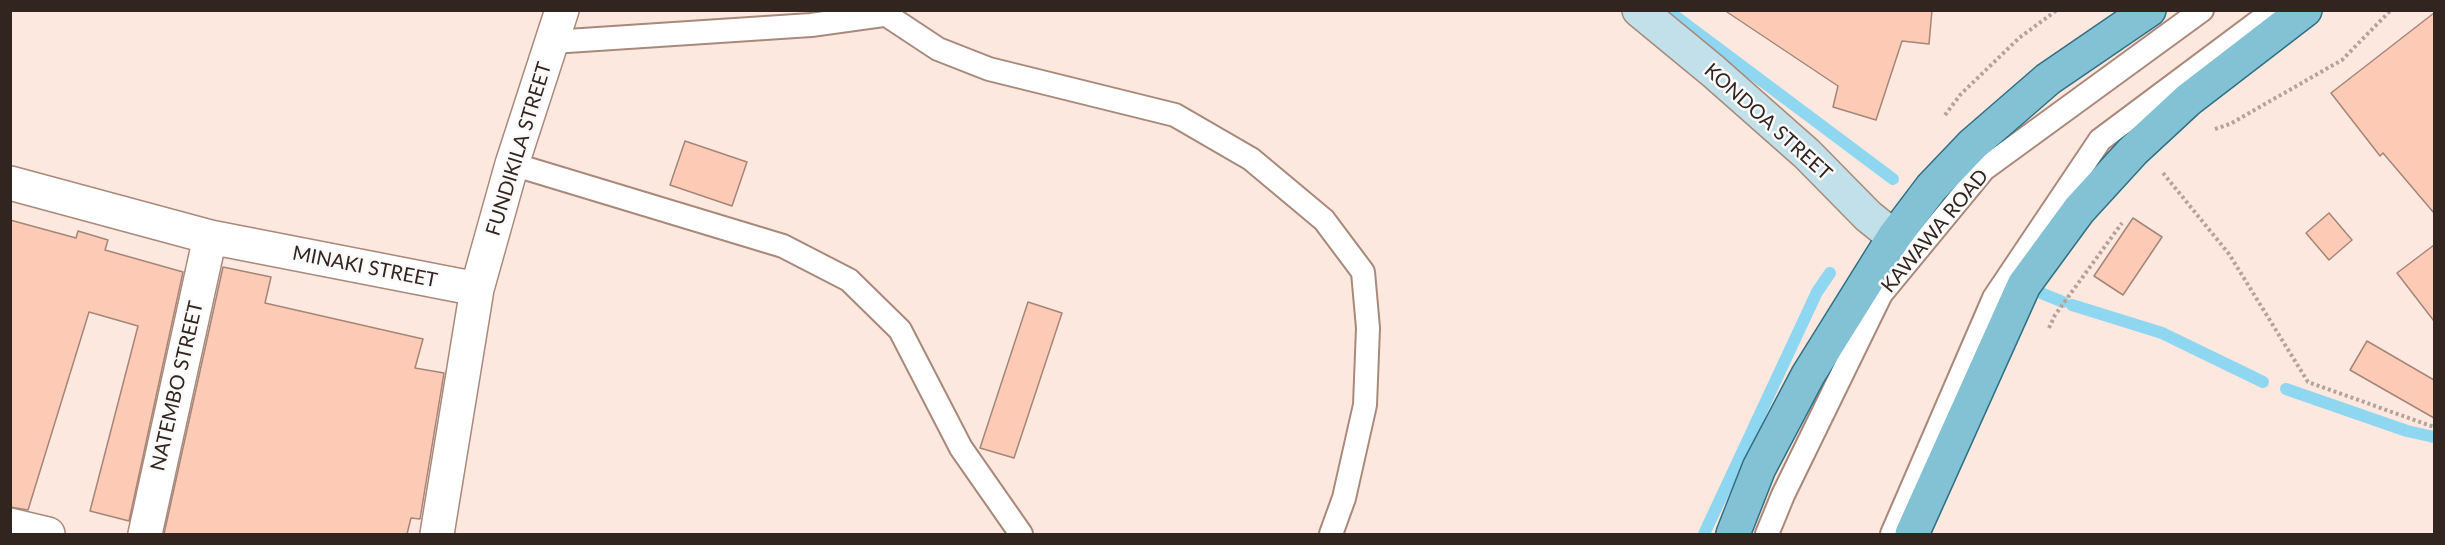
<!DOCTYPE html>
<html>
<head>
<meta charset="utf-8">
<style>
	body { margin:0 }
	#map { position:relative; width:2445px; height:545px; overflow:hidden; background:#fde8df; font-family:Lato,sans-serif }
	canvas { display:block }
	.frame { position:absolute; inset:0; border:12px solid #32251f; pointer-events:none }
</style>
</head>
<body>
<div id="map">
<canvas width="2445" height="545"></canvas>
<div class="frame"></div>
</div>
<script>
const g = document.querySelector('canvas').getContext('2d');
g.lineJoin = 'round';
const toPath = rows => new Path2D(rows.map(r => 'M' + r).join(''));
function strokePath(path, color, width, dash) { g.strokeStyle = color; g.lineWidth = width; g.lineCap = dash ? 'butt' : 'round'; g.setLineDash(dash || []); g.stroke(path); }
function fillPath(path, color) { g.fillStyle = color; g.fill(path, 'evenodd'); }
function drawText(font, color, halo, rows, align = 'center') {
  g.font = font + ' Lato,sans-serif'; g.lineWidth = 5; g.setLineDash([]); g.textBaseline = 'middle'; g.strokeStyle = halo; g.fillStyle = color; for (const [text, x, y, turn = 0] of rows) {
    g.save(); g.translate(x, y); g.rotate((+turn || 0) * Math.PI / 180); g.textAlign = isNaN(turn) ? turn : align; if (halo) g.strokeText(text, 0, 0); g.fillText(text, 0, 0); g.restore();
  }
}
strokePath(toPath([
	[1667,10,1893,179],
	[2041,293,2063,302],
	[2072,305,2162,333,2263,382],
	[2286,389,2407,431,2434,437],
	[1704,534,1817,292,1830,273]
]), '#8fd6f1', 12);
const building = toPath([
	[1724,10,1932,10,1929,44,1902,41,1876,120,1833,107,1838,86,1724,10],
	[2434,13,2434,213,2383,153,2380,156,2331,93,2434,13],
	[685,141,747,162,732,206,670,185,685,141],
	[2329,213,2352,240,2329,260,2306,233,2329,213],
	[2133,218,2162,237,2123,295,2094,276,2133,218],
	[10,220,76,238,78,231,108,240,105,250,183,272,129,521,90,511,138,326,89,312,28,510,10,507,10,220],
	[2434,245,2434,321,2397,273,2434,245],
	[223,267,271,277,265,303,423,339,415,368,444,373,420,519,411,518,407,534,164,534,223,267],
	[1028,302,1062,313,1014,458,980,448,1028,302],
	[2367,341,2434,380,2434,418,2350,370,2367,341]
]);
fillPath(building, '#fdcbb5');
strokePath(building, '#a58577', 1.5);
const lane = toPath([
	[879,10,938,49,989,69,1175,115,1251,159,1324,220,1363,272,1368,328,1365,405,1344,498,1331,534],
	[552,42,811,25,883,15],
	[512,164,783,246,849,280,900,330,961,448,1021,534],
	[1767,534,1783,495,1881,294,1984,169,2202,10],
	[1892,534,1994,298,2100,140,2274,10]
]);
const street = toPath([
	[10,183,210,237,477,289],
	[10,525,48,534],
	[145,534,210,237],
	[437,534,477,289,512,164,562,10]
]);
const secondary = toPath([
	[1639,10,1713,71,1807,154,1868,216,1894,237]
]);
const primary = toPath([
	[1733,534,1759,468,1808,375,1894,237,1931,188,1973,144,2048,79,2149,10],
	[1912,534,2024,285,2079,210,2133,151,2188,100,2305,10]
]);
strokePath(lane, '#a9897b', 26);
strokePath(street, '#a9897b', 36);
strokePath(secondary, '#a9897b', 36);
strokePath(primary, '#316f82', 36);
strokePath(toPath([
	[1945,115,1961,94,2019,38,2057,10],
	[2215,129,2230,124,2342,60,2391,10],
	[2163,173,2229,254,2308,382,2434,427],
	[2049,328,2055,315,2122,223]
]), '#b5a29a', 4, [3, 3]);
strokePath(lane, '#fff', 22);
strokePath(street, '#fff', 33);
strokePath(secondary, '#c1e0ea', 33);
strokePath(primary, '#83c1d4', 33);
drawText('20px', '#32251f', '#fafafa', [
	["KONDOA STREET",1768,122,42],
	["FUNDIKILA STREET",519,149,-73],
	["KAWAWA ROAD",1935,231,-50],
	["MINAKI STREET",365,267,11],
	["NATEMBO STREET",177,386,-77]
]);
</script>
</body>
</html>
